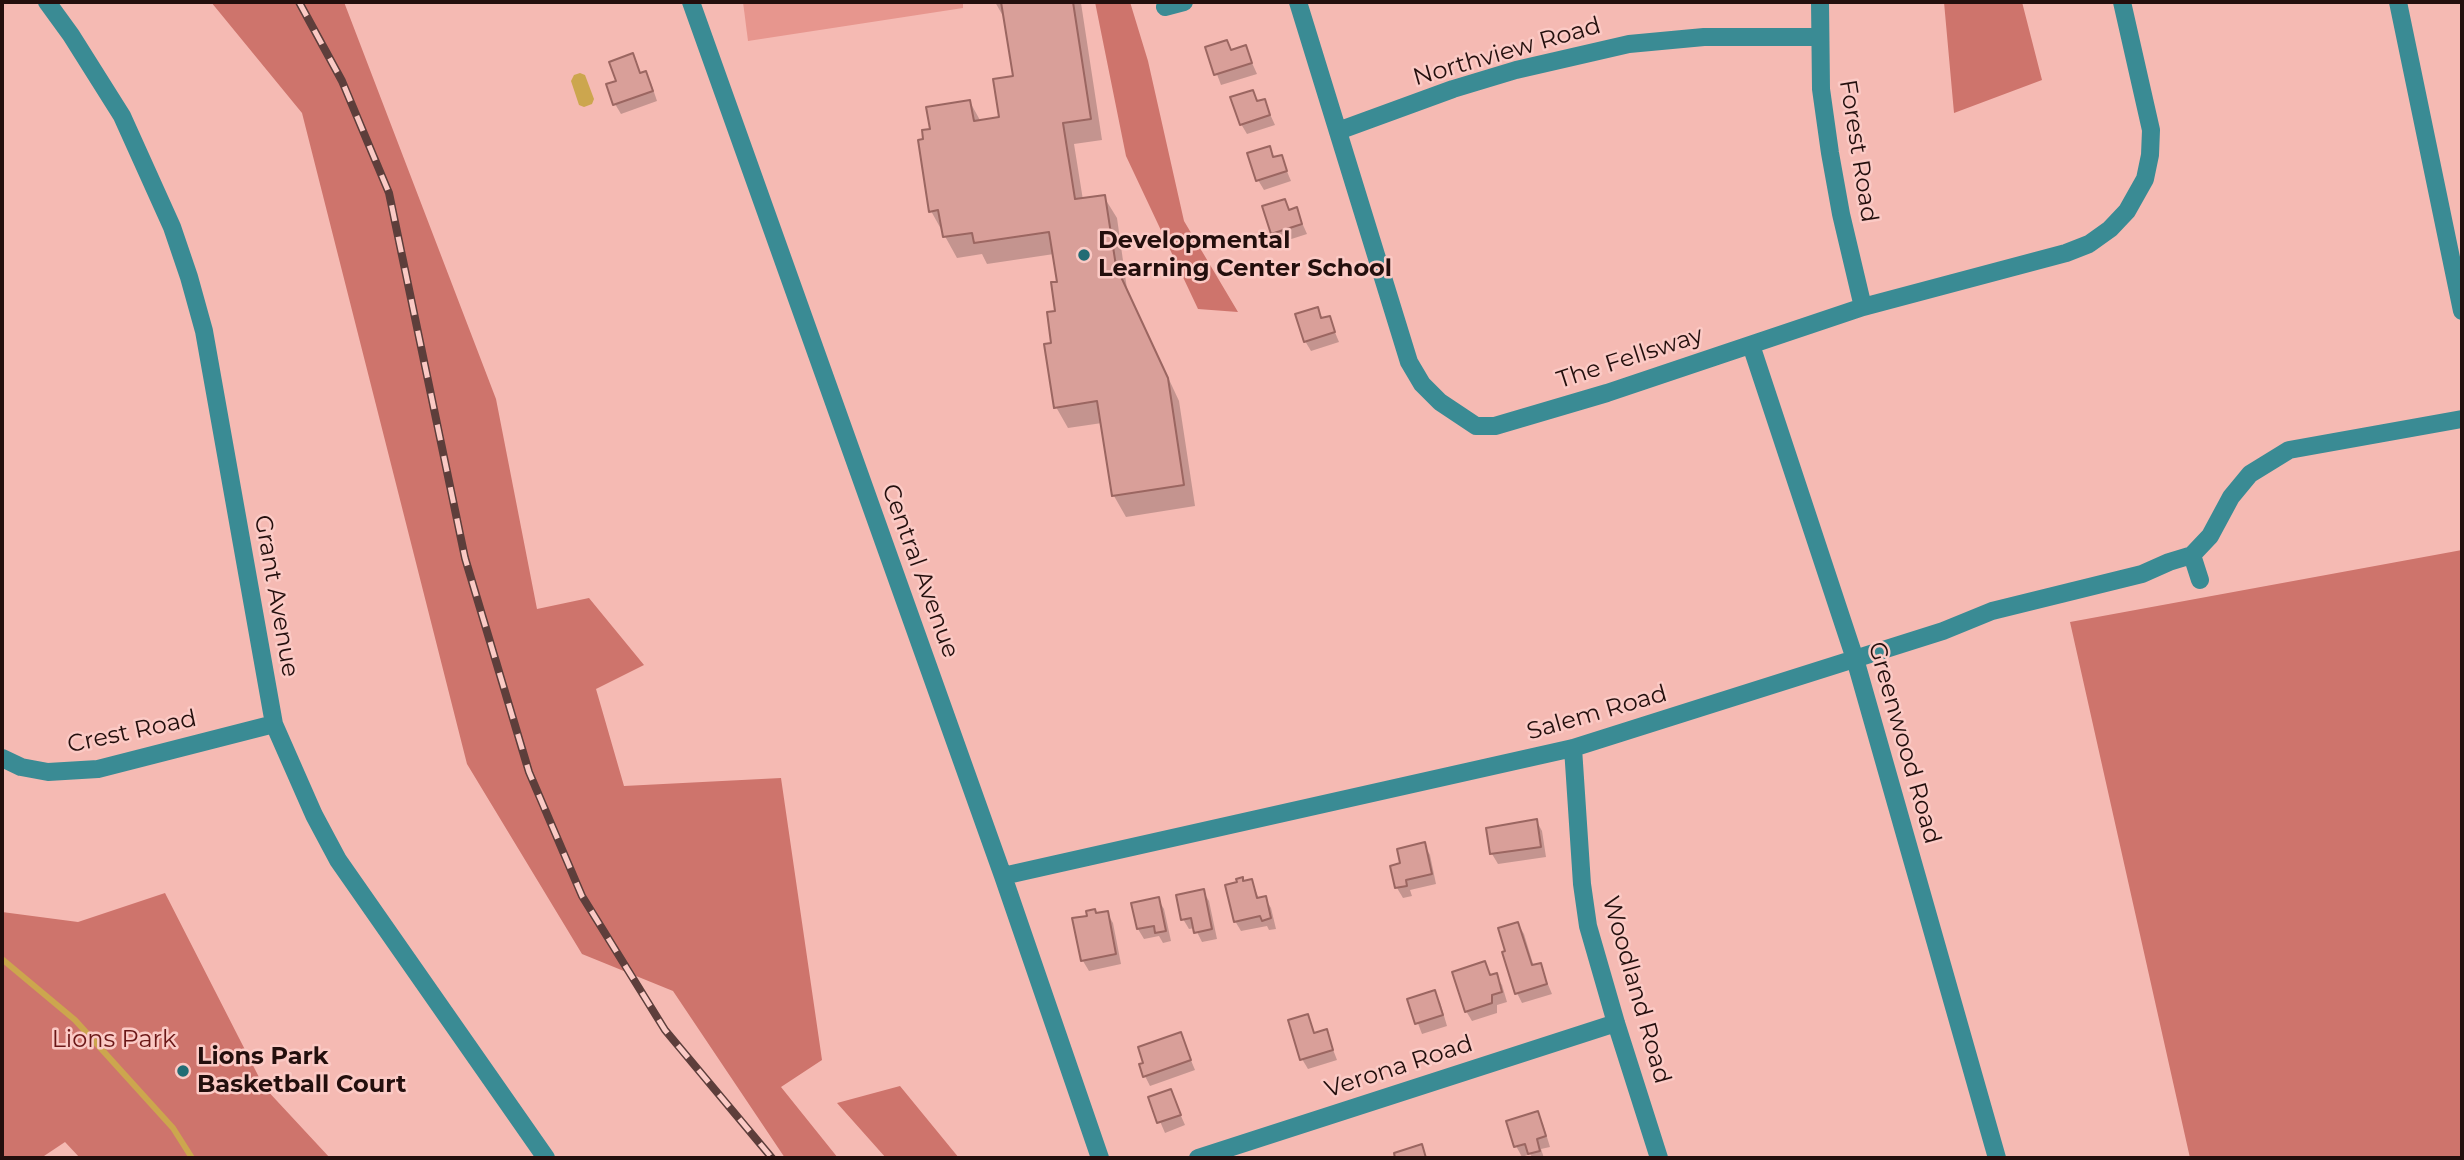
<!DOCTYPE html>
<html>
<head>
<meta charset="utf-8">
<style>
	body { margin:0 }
	#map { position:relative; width:2464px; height:1160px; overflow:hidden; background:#f5bab3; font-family:Montserrat,sans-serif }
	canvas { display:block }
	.frame { position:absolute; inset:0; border:4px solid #230f0d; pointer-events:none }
</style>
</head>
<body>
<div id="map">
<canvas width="2464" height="1160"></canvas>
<div class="frame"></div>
</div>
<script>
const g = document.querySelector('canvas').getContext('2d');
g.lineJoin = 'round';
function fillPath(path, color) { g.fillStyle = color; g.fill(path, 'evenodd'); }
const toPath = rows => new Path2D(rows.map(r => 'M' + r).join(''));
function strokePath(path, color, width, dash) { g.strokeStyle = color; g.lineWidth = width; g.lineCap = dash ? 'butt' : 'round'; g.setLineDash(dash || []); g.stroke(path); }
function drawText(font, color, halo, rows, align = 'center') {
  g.font = font + ' Montserrat,sans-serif'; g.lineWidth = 5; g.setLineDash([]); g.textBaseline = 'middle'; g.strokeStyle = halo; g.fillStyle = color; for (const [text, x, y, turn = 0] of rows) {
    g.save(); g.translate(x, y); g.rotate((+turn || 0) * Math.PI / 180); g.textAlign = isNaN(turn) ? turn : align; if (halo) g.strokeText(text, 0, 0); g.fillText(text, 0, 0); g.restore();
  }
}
fillPath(toPath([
	[743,2,963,2,963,8,748,41]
]), '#e7968e');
fillPath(toPath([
	[211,2,344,2,496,399,537,609,589,598,644,665,596,689,624,786,781,778,822,1060,781,1087,838,1158,785,1158,673,991,582,954,467,764,302,113],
	[1095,2,1130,2,1148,61,1184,221,1238,312,1198,309,1126,156],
	[1944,2,2022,2,2042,80,1954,113],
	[2462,550,2462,1158,2190,1158,2070,622],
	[165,893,264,1087,330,1158,80,1158,65,1142,41,1158,2,1158,2,912,78,922],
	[900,1086,959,1158,886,1158,837,1103]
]), '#ce746c');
fillPath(toPath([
	[580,73,585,75,594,99,592,104,584,107,579,105,571,81,574,75]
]), '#cca64e');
fillPath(toPath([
	[995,2,1081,3,1102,140,1074,144,1083,200,1104,197,1117,218,1127,289,1179,401,1195,506,1126,517,1114,496,1102,423,1068,428,1056,407,1053,344,1059,283,1054,254,987,264,982,254,957,258,931,211,925,141,932,130,970,102,981,122,1001,119,1015,78,1005,15,1003,16],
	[1227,42,1232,51,1245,47,1257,74,1221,85,1207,48],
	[632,55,641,74,645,73,651,83,657,101,621,114,615,104,618,82],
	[1253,92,1259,103,1264,101,1275,125,1247,134,1241,124],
	[1269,148,1275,159,1281,157,1291,181,1264,190,1258,180],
	[1284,201,1290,211,1296,209,1307,234,1279,243,1273,233],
	[1317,309,1323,319,1329,318,1339,342,1311,351,1305,341],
	[1536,820,1542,831,1546,857,1498,864,1492,854,1488,829],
	[1424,844,1430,855,1436,884,1410,890,1412,896,1403,898,1397,888,1392,867,1402,865],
	[1252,881,1259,899,1265,898,1271,908,1276,929,1269,930,1267,926,1241,931,1235,921,1244,883],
	[1203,891,1209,901,1217,939,1202,942,1195,928,1189,929,1183,919],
	[1158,899,1164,909,1171,941,1163,943,1159,936,1144,939,1138,929],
	[1107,913,1113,923,1121,964,1089,971,1083,961,1096,915],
	[1518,924,1524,934,1534,967,1540,965,1552,994,1522,1003,1517,993,1508,952],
	[1485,963,1491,976,1496,975,1502,985,1507,1002,1497,1005,1497,1013,1472,1021,1466,1011],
	[1434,992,1440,1002,1447,1026,1422,1034,1409,1000],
	[1307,1016,1315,1034,1326,1031,1337,1060,1308,1069,1302,1059],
	[1180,1034,1195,1070,1150,1086,1145,1076],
	[1170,1091,1185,1125,1165,1133,1150,1098],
	[1538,1113,1543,1124,1550,1147,1541,1149,1544,1158,1533,1158,1530,1154,1522,1157,1516,1146]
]), '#0003');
strokePath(toPath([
	[2,959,75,1020,173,1128,192,1158]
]), '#cca64e', 6);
const building = toPath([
	[1001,2,1073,2,1091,119,1063,123,1075,199,1105,195,1116,266,1168,378,1184,485,1112,496,1097,401,1054,408,1044,344,1051,343,1047,312,1055,311,1051,282,1057,282,1049,232,974,243,972,233,943,237,938,210,929,212,918,140,923,139,922,130,930,129,926,107,970,100,974,121,999,117,993,79,1013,76,1001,2],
	[1227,40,1231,50,1246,45,1252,63,1214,75,1205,47,1227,40],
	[633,53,640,73,646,71,653,91,613,105,606,84,616,81,609,62,633,53],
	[1253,90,1257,101,1265,99,1270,115,1240,125,1230,97,1253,90],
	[1270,146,1273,157,1282,155,1287,171,1256,181,1247,153,1270,146],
	[1285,199,1289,210,1297,207,1302,224,1271,234,1262,206,1285,199],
	[1318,307,1321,318,1330,316,1335,332,1304,342,1295,314,1318,307],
	[1537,819,1541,847,1490,854,1486,828,1537,819],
	[1425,842,1432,874,1406,880,1407,886,1395,888,1390,866,1400,863,1397,849,1425,842],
	[1243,877,1243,881,1252,879,1257,898,1266,896,1271,918,1262,921,1260,916,1234,922,1225,885,1237,882,1236,879,1243,877],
	[1204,889,1212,929,1194,933,1191,918,1181,920,1176,895,1204,889],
	[1159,897,1166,931,1155,933,1154,926,1137,929,1131,903,1159,897],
	[1095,909,1096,913,1108,911,1116,954,1081,961,1072,918,1087,916,1086,911,1095,909],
	[1518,922,1532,965,1541,963,1547,984,1515,994,1502,952,1505,951,1498,928,1518,922],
	[1485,961,1490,975,1497,973,1502,992,1492,995,1492,1003,1465,1012,1452,972,1485,961],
	[1435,990,1443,1015,1415,1024,1407,999,1435,990],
	[1308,1014,1314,1033,1327,1029,1333,1050,1300,1060,1288,1020,1308,1014],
	[1181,1032,1191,1060,1143,1077,1139,1064,1143,1063,1138,1047,1181,1032],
	[1171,1089,1181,1115,1157,1123,1148,1097,1171,1089],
	[1538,1111,1546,1136,1537,1139,1540,1151,1528,1154,1525,1144,1514,1147,1506,1121,1538,1111],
	[1422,1144,1426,1158,1395,1158,1394,1153,1422,1144]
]);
fillPath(building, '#d99f99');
strokePath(building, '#9b6661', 2);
strokePath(toPath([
	[47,2,71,35,122,116,172,227,189,277,204,331,274,724,314,815,338,860,546,1158],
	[691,2,1003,876,1100,1158],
	[1298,2,1409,362,1422,384,1440,402,1476,426,1495,426,1607,393,1863,307,2066,253,2089,244,2110,229,2127,211,2145,179,2150,155,2151,130,2122,2],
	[1820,2,1821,89,1830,153,1841,214,1863,307],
	[2398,2,2462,311],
	[1165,7,1184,2],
	[1338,131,1453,89,1516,70,1629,44,1704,37,1819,37],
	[1751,345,1855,659,1997,1158],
	[2200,580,2192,555,2210,536,2231,497,2250,474,2289,450,2462,419],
	[1573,748,1582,884,1588,926,1616,1023,1659,1158],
	[2,758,21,767,48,772,98,769,274,724],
	[1003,876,1573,748,1943,631,1992,611,2142,574,2169,562,2192,555],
	[1198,1158,1616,1023]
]), '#3a8b94', 18);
const rail = toPath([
	[299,2,342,81,389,193,465,558,529,772,582,896,665,1030,772,1158]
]);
strokePath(rail, '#5d3e3b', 8);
strokePath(rail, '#fbcac5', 5, [16]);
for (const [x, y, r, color] of [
	[1084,255,7,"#216c74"],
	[183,1071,7,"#216c74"]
]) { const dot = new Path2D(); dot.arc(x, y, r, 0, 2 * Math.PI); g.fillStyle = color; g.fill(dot); strokePath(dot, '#fbcac5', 2.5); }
drawText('24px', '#230f0d', '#fbcac5', [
	["Northview Road",1507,52,-16],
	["Forest Road",1858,151,81],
	["The Fellsway",1630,358,-18],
	["Central Avenue",920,571,70],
	["Grant Avenue",276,596,80],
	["Salem Road",1597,713,-16],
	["Crest Road",132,732,-12],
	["Greenwood Road",1904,743,74],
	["Woodland Road",1636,990,74],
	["Verona Road",1399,1067,-18]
]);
drawText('bold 24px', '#230f0d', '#fbcac5', [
	["Developmental",1098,241],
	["Learning Center School",1098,269],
	["Lions Park",197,1057],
	["Basketball Court",197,1085]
], 'left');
drawText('24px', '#6a1717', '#fbcac5', [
	["Lions Park",114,1040]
]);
</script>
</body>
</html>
